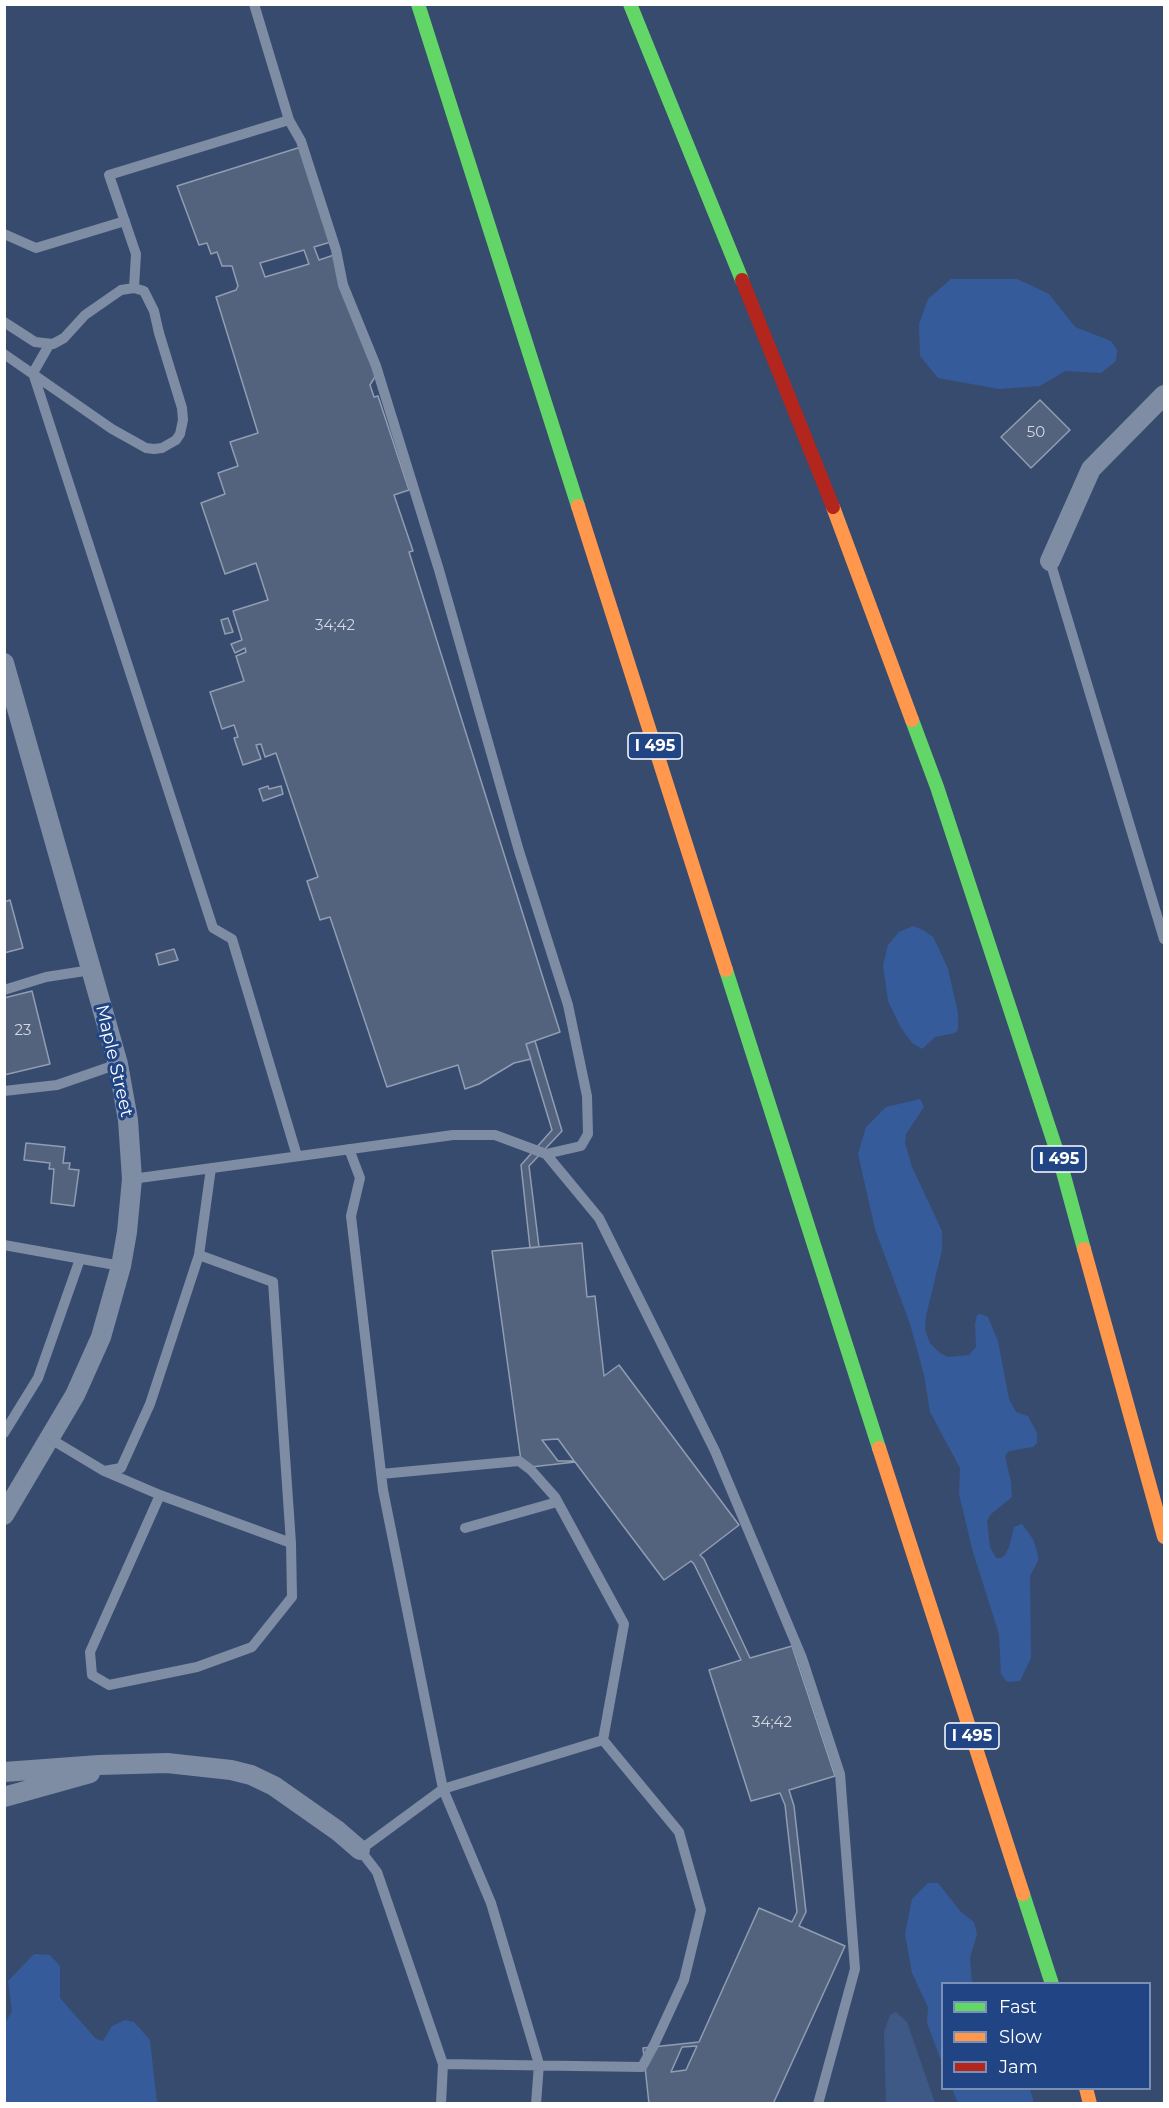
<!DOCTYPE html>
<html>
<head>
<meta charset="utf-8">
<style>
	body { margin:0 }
	#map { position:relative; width:1169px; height:2108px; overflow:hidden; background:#374b6e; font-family:Montserrat,sans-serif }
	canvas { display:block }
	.frame { position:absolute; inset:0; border:6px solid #fff; pointer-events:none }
	.legend { position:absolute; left:941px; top:1982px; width:210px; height:108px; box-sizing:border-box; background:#214584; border:2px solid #7a8fb5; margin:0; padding:8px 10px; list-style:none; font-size:18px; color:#fff }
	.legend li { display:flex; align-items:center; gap:12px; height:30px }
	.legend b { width:30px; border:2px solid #7a8fb5 }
</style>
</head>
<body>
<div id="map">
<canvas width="1169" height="2108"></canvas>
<div class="frame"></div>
<ul class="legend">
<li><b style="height:8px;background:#63d668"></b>Fast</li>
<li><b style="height:8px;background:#ff974d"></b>Slow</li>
<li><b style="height:8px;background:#b3261e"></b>Jam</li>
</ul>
</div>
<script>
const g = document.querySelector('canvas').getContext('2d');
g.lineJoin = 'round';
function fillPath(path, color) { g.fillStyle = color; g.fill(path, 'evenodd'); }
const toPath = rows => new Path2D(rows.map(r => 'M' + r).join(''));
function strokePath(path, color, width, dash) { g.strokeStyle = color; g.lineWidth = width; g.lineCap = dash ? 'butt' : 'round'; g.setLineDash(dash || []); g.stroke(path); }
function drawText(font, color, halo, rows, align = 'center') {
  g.font = font + ' Montserrat,sans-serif'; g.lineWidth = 6; g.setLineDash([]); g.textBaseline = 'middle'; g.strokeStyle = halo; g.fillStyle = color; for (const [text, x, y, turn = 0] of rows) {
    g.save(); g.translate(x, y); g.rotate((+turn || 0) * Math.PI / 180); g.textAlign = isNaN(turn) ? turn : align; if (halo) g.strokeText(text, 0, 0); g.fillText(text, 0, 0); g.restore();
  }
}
fillPath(toPath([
	[951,279,1017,279,1028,284,1049,294,1075,327,1111,341,1117,350,1116,361,1101,373,1065,371,1040,386,999,389,938,378,920,356,919,324,928,299],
	[913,926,923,930,933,937,940,951,948,969,958,1013,958,1030,955,1033,935,1037,922,1049,912,1043,901,1028,888,1001,883,965,888,945,899,932],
	[920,1099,924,1107,906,1134,905,1143,912,1167,942,1231,942,1250,926,1316,925,1330,930,1343,940,1353,948,1357,969,1355,976,1347,975,1324,977,1315,980,1314,988,1317,998,1341,1009,1399,1016,1412,1028,1416,1037,1433,1037,1443,1033,1447,1009,1451,1005,1456,1011,1482,1012,1497,990,1515,987,1521,990,1547,996,1558,1001,1558,1005,1555,1009,1547,1014,1527,1022,1524,1033,1539,1038,1555,1038,1561,1030,1576,1031,1658,1020,1681,1007,1682,1001,1674,999,1634,973,1552,959,1494,960,1468,930,1412,924,1375,910,1324,875,1229,858,1154,866,1127,886,1107],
	[928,1883,938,1883,961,1912,974,1922,977,1934,970,1958,972,1983,942,1984,942,2063,927,2023,928,2007,912,1973,905,1934,912,1899],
	[34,1954,50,1955,60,1966,60,1998,96,2039,103,2041,112,2026,125,2020,134,2022,150,2040,157,2103,5,2103,5,2023,12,2011,8,1981],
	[952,2089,1030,2089,1034,2103,958,2103]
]), '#355b9a');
fillPath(toPath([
	[896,2012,907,2022,935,2103,886,2103,884,2032,890,2015]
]), '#3f5986');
const building = toPath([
	[304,146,334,241,314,247,319,260,337,254,376,375,370,385,374,397,378,396,409,490,394,495,413,551,409,552,560,1032,526,1044,531,1059,514,1063,479,1084,465,1089,458,1065,387,1087,330,917,320,920,307,881,318,877,276,753,265,757,261,744,256,745,261,759,243,765,234,738,238,737,234,725,222,729,210,692,244,681,236,656,246,652,245,648,235,653,231,644,242,640,233,611,268,600,256,563,225,574,201,503,225,494,218,473,238,466,230,442,258,433,216,297,236,290,238,286,232,266,222,266,217,252,211,254,207,243,199,245,177,186,304,146],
	[304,250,309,264,265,277,260,263,304,250],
	[1040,400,1070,430,1031,468,1001,437,1040,400],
	[228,618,233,632,225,634,221,620,228,618],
	[268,786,269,789,281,786,283,794,263,801,259,789,268,786],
	[10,900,23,948,4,953,4,902,10,900],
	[174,949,178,960,159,965,156,954,174,949],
	[32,991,50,1064,4,1075,4,998,32,991],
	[535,1041,562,1131,529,1166,539,1247,530,1248,521,1165,552,1130,526,1044,535,1041],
	[26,1143,65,1147,63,1163,70,1163,69,1169,79,1170,74,1206,51,1203,54,1169,49,1169,50,1163,24,1160,26,1143],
	[582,1243,587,1297,595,1296,604,1376,619,1365,739,1525,700,1555,704,1559,750,1658,792,1646,835,1776,789,1790,794,1806,806,1912,799,1926,845,1946,773,2104,649,2104,643,2048,699,2042,759,1908,792,1922,797,1912,785,1805,780,1793,751,1801,709,1670,741,1660,694,1564,691,1561,664,1580,575,1462,522,1468,492,1251,582,1243],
	[558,1439,574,1461,558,1461,542,1440,558,1439],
	[697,2046,686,2070,671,2072,682,2047,697,2046]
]);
fillPath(building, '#53637e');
strokePath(building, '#919db2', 1.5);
strokePath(toPath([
	[289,120,301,141,336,250,343,285,376,366,439,570,519,851,568,1005,587,1096,588,1134,581,1146,546,1154],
	[4,234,36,248,125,221],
	[134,288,136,254,109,175,289,120,254,4],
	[4,322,35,342,53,344,64,338,85,315,121,290,134,288,144,291,154,311,159,333,182,408,183,420,180,434,176,440,162,448,154,449,146,448,112,429,4,354],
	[49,345,33,373,213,928,232,939,297,1156],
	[1050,561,1164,939],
	[4,990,46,977,91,970],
	[4,1091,57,1085,118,1064],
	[349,1149,360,1178,351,1216,383,1490,443,1789,603,1740,624,1624,555,1497,531,1470,519,1461,381,1474],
	[132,1179,453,1135,495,1135,546,1154,599,1218,715,1451,802,1658,840,1774,855,1969,818,2104],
	[4,1245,121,1266],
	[4,1433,38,1378,80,1259],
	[49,1438,104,1471,121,1468,150,1404,199,1255,211,1168],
	[104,1471,160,1495,90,1652,92,1675,109,1685,197,1667,252,1647,292,1597,291,1543,273,1282,199,1255],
	[160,1495,291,1543],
	[465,1528,557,1502],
	[443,2064,642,2067,654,2045,684,1980,701,1910,679,1832,603,1740],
	[441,2104,443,2064,377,1872,360,1850,443,1789,491,1903,539,2064,536,2104]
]), '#7e8ca4', 10);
strokePath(toPath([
	[1050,561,1091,469,1164,395],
	[4,663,118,1064,128,1120,132,1179,127,1232,121,1266,101,1337,75,1395,4,1515],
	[4,1772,99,1765,167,1763,231,1770,251,1775,274,1786,338,1831,360,1850],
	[4,1797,90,1773]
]), '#7e8ca4', 20);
strokePath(toPath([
	[418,4,578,506],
	[630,4,742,280],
	[912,720,937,787,1060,1161,1084,1249],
	[726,970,879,1448],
	[1023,1894,1052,1984]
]), '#63d668', 14);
strokePath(toPath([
	[578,506,726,970],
	[833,507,912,720],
	[1084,1249,1164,1537],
	[879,1448,1023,1894],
	[1086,2088,1090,2104]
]), '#ff974d', 14);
strokePath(toPath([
	[742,280,833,507]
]), '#b3261e', 14);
drawText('15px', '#d4d8df', null, [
	["50",1036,433],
	["34;42",335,626],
	["23",23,1031],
	["34;42",772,1723]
]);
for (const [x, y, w] of [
	[655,746,54],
	[1059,1159,54],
	[972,1736,54]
]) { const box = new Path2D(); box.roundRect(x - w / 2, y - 13, w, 26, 4.5); g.fillStyle = '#214584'; g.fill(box); strokePath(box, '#fff', 1.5); }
drawText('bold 16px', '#fff', null, [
	["I 495",655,746],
	["I 495",1059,1159],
	["I 495",972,1736]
]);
drawText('18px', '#fff', '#214584', [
	["Maple Street",114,1061,77]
]);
</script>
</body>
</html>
